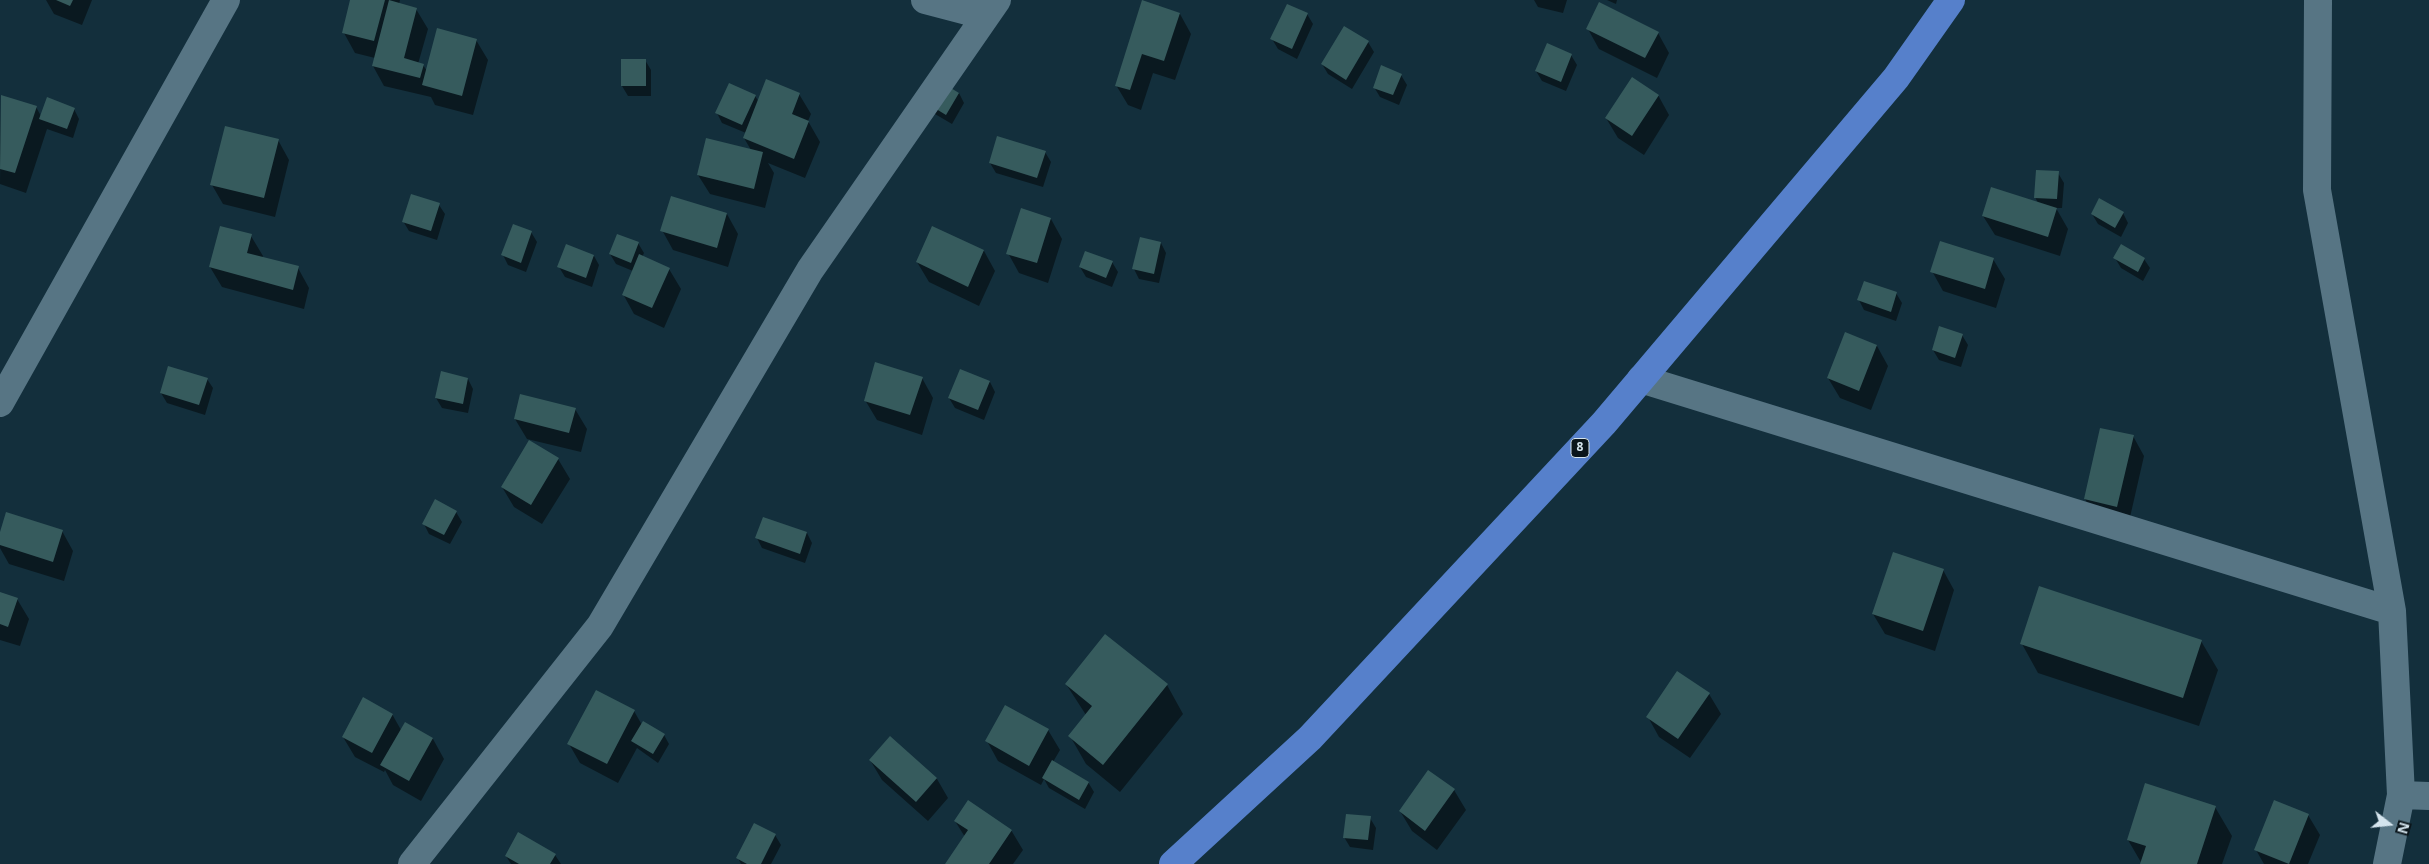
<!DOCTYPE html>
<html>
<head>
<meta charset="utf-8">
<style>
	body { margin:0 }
	#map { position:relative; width:2429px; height:864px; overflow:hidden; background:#132f3c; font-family:"Open Sans",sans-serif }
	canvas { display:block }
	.north { position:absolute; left:2364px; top:799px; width:50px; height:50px; -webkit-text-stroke:4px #0a151b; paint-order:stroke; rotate:106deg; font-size:14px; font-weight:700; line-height:20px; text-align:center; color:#d4e4ed }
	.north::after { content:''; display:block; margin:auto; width:18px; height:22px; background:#d4e4ed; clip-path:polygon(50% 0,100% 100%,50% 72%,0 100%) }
</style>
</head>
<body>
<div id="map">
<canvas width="2429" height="864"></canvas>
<div class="north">N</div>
</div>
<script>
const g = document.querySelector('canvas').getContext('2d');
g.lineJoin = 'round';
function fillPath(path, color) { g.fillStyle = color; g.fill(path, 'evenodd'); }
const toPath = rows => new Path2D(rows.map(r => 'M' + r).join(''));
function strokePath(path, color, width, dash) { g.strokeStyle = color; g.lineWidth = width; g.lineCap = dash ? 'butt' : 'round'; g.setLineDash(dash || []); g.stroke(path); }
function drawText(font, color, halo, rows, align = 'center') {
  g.font = font + ' "Open Sans",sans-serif'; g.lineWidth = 4; g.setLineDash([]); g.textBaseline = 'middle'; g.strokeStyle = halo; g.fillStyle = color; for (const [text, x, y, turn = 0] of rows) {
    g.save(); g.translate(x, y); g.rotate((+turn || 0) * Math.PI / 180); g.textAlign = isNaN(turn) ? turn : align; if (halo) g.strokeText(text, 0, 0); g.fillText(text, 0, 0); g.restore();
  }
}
fillPath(toPath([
	[46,0,92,0,82,25,54,14],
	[352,0,400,0,399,4,416,9,428,29,418,64,423,65,427,71,476,40,488,60,473,115,435,105,431,97,384,86,373,66,375,58,355,53,344,33],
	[1534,0,1567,0,1563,13,1538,7],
	[1607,0,1617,0,1616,4],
	[1143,2,1180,14,1191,34,1175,80,1153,73,1141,110,1128,105,1116,85],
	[1307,14,1313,24,1297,59,1278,49,1272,39],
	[1588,29,1658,33,1669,53,1657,78,1599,49],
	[1368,42,1374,52,1352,89,1328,74,1322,64],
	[1571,55,1577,65,1566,91,1542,81,1536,71],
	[645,60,651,70,651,96,628,96,622,86],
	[1401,75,1407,85,1399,105,1380,97,1374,87],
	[959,93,964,103,952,124,935,114,929,104],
	[799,94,811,114,808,121,820,142,805,178,768,163,774,173,765,208,710,194,698,175,751,150,744,138,746,133,722,123,717,113,755,96,759,102],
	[1658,95,1669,115,1644,155,1618,138,1606,118],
	[1,96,36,107,41,116,74,109,79,119,73,138,47,129,26,193,0,184],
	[278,140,289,160,275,217,223,204,212,185],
	[1045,152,1051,162,1043,187,996,173,990,163],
	[2058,173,2064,183,2062,208,2056,208,2068,229,2060,256,1995,235,1983,216,2038,203,2035,197],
	[439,205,445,214,437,240,409,231,403,221],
	[2123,213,2128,223,2121,237,2098,224,2092,214],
	[727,214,738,234,728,267,673,250,662,230],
	[1051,219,1062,239,1048,283,1019,273,1008,253],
	[933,228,984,251,995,271,979,306,929,282,917,262],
	[531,232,537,242,526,272,508,265,503,255],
	[251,236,263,256,262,258,298,268,309,288,304,309,222,287,210,267],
	[638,243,644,253,642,257,669,269,681,289,664,328,634,314,623,294,633,271,616,264,610,254],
	[1161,243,1166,253,1159,283,1139,279,1134,269],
	[594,256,599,265,592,287,565,277,559,267],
	[2115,258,2144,259,2150,268,2143,281,2121,268],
	[1993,259,2005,279,1996,308,1943,291,1932,271],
	[1112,262,1118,272,1112,287,1086,277,1080,267],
	[1896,293,1902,303,1896,321,1864,310,1859,300],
	[1846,334,1877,346,1888,366,1871,410,1840,398,1828,378],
	[1962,335,1968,345,1961,367,1939,360,1933,350],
	[169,368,207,379,213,388,205,415,167,403,161,393],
	[922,378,933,398,922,435,877,420,865,400],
	[468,379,473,389,468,413,442,408,436,398],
	[990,382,995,392,984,420,955,408,949,398],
	[575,409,587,429,581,452,527,439,515,419],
	[2133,436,2144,456,2128,526,2096,519,2085,499],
	[558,459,570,479,542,524,514,507,502,487],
	[456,512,462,522,450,544,429,534,424,524],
	[62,531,73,551,64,581,9,564,0,548,0,536],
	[807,533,812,543,805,563,762,548,757,538],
	[1943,570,1954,590,1935,651,1885,634,1873,614],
	[0,593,17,599,29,619,20,646,0,640],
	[2201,641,2218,670,2199,726,2038,673,2022,644],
	[1066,684,1167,685,1183,714,1120,792,1086,764,1070,736,1086,715],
	[1709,694,1721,714,1690,758,1659,737,1648,717],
	[634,711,642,725,664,735,669,744,658,763,637,748,618,783,580,763,569,744],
	[392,714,401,730,405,723,433,739,444,759,421,801,393,785,385,770,384,772,355,757,343,737],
	[1048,730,1060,750,1053,762,1088,782,1094,792,1085,809,1049,788,1044,779,1041,785,998,761,987,741],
	[890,737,937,779,948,798,928,821,882,780,870,760],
	[1454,790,1466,810,1437,850,1412,831,1400,811],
	[2215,807,2232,836,2222,864,2142,864,2128,840],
	[2308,815,2320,835,2308,864,2264,864,2256,850],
	[1370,818,1376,828,1373,850,1350,847,1344,837],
	[955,821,1011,830,1023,850,1013,864,947,864,965,837],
	[775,835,781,845,771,864,741,864,738,858],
	[555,855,561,864,511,864,506,856]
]), '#0007');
fillPath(toPath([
	[56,0,73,0,70,6],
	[350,0,385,0,374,41,342,33],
	[389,0,417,8,404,58,424,64,420,78,372,66],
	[1142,0,1180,13,1164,61,1142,54,1130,90,1115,86],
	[1599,2,1659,32,1645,58,1586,29],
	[1287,4,1308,13,1292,49,1270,39],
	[1344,26,1369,41,1346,80,1321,64],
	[437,28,477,39,462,96,422,85],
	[1547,43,1572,54,1561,82,1535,71],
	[621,59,646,59,646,86,621,86],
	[1381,65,1402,74,1393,95,1373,88],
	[1632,77,1659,95,1632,136,1605,118],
	[766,79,800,93,792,114,809,121,794,159,743,138],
	[941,82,959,93,946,115,928,104],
	[729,83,756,95,742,125,715,113],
	[1,95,37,106,15,173,0,169],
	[47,97,75,108,67,129,39,119],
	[225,126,279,139,264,198,210,185],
	[997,136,1046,151,1037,178,989,163],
	[706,138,763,152,754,189,697,175],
	[2036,170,2059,171,2057,199,2034,198],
	[1991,187,2057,208,2048,237,1982,216],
	[411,194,440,203,431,231,402,222],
	[671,196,727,213,717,248,660,231],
	[2099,198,2124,212,2115,228,2091,214],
	[1021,208,1051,218,1037,263,1006,254],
	[513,224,532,231,521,263,501,255],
	[220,226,252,234,247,253,299,266,293,290,209,267],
	[932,226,984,250,968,287,916,262],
	[617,234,639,242,631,263,609,254],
	[1140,237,1161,242,1154,274,1132,269],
	[1940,241,1994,258,1985,289,1930,272],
	[566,244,594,255,586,278,557,267],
	[2121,244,2145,258,2138,272,2113,258],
	[1085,251,1113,261,1106,278,1079,267],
	[639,254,670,268,652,308,622,295],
	[1864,281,1897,292,1891,312,1857,300],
	[1939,326,1963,334,1955,358,1932,350],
	[1845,332,1877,345,1859,391,1827,378],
	[875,362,923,377,910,415,864,401],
	[168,366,208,378,199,405,160,393],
	[960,369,990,381,978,410,948,398],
	[441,371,468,378,463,404,435,398],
	[520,394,576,408,569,433,514,419],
	[2100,428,2134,435,2117,507,2084,499],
	[529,440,559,458,531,505,501,487],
	[435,499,457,511,444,535,422,524],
	[6,512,63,530,53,562,0,545,0,532],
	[763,517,807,532,800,554,755,538],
	[1893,552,1944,569,1923,631,1872,614],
	[2039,586,2202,640,2183,698,2020,644],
	[0,592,18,598,8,627,0,624],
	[1105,634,1168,684,1103,765,1068,736,1092,706,1065,684],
	[1677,671,1710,693,1678,739,1646,717],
	[596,690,635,710,607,764,567,744],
	[363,697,393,714,372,753,342,737],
	[1005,705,1049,729,1029,766,985,741],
	[643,721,665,734,653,754,631,741],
	[405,722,433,738,409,781,380,765],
	[890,736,937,778,916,802,869,760],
	[1052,760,1089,782,1079,800,1042,778],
	[1428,770,1455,789,1425,831,1399,811],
	[2145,783,2216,806,2197,864,2140,864,2146,846,2127,840],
	[968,800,1012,830,989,864,945,864,968,830,954,821],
	[2274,800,2309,814,2289,864,2254,850],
	[1346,814,1371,816,1368,840,1343,838],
	[754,823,776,834,761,864,747,864,736,858],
	[518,832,556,854,550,864,519,864,505,856]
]), '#365b5d');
strokePath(toPath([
	[925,0,986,16],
	[2318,0,2317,190,2392,611,2401,795,2387,864],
	[1641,379,2392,611],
	[0,403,226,0],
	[2401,795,2429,796],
	[412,864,600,626,810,270,997,0]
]), '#577584', 28);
strokePath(toPath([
	[1173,864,1310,738,1604,423,1896,78,1951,0]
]), '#5680cb', 28);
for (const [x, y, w] of [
	[1580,448,18]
]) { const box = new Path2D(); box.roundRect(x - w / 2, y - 9.5, w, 19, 4); g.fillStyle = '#0a151b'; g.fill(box); strokePath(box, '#d4e4ed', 1); }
drawText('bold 12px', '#d4e4ed', null, [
	["8",1580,448]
]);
</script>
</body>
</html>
